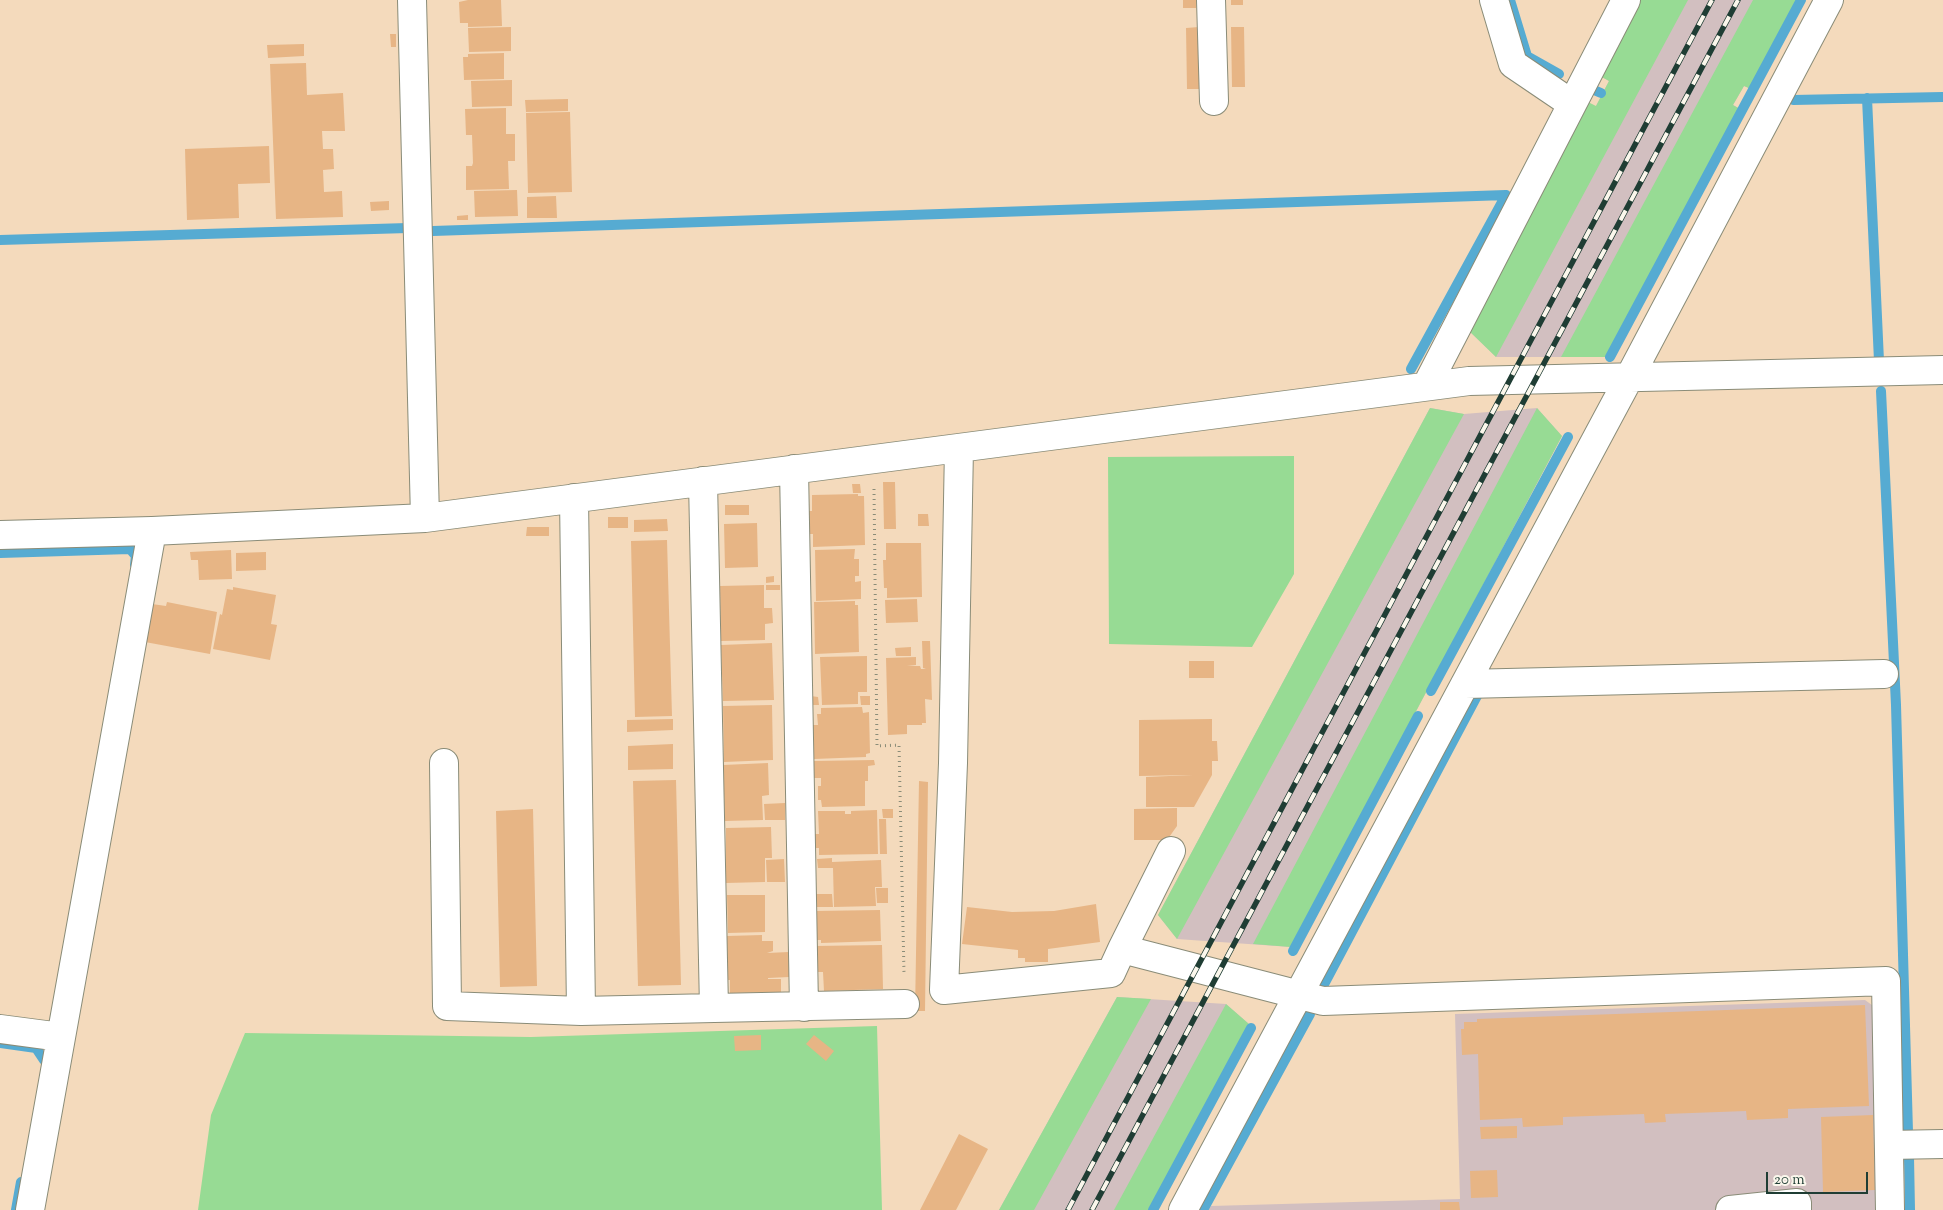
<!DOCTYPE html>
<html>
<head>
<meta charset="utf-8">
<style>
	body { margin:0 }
	#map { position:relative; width:1943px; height:1210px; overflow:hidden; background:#f4dabc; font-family:"Sorts Mill Goudy",serif }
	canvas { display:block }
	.scale { position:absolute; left:1766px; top:1172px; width:102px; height:22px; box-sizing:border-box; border:2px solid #1f3d34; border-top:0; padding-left:6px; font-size:15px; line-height:18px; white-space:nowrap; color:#1f3d34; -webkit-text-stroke:4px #fbf7ec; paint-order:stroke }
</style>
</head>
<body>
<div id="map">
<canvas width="1943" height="1210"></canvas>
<div class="scale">20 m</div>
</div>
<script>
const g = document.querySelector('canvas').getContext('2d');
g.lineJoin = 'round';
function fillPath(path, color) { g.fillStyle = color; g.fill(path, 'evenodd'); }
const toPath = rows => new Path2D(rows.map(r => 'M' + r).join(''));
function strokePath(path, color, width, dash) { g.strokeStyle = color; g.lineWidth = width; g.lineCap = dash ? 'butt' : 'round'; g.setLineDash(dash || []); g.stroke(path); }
fillPath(toPath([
	[1640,0,1798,0,1751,89,1744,86,1733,105,1740,109,1606,357,1496,357,1466,328,1596,106,1609,81,1600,76],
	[1430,408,1464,414,1537,408,1562,436,1291,947,1177,939,1158,915],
	[1117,997,1226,1004,1249,1024,1148,1210,999,1210],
	[1865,1000,1876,1008,1880,1210,1208,1210,1211,1206,1460,1199,1455,1014]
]), '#d2bfc0');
fillPath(toPath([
	[1640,0,1688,0,1496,357,1466,328,1586,101,1596,106,1609,81,1600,76],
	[1753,0,1798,0,1751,89,1744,86,1733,105,1740,109,1606,357,1561,357],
	[1430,408,1464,414,1177,939,1158,915],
	[1537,408,1562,436,1291,947,1253,944],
	[1294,456,1294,574,1252,647,1109,644,1108,457],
	[1117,997,1151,999,1034,1210,999,1210],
	[1226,1004,1249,1024,1148,1210,1114,1210],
	[877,1026,882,1210,198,1210,211,1115,245,1033,531,1037]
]), '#97db94');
strokePath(toPath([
	[1510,0,1527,56,1559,74],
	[1594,90,1601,93],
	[1867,98,1879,361],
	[1793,100,1943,97],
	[433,231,1506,195],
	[0,240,408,228],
	[1610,357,1801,0],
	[1411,369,1506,195],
	[1881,391,1896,705,1908,1132],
	[0,553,130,549,136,556,135,565],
	[1431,691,1568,437],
	[1293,951,1418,716],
	[1320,992,1477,696],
	[0,1043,36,1048,44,1060],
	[1909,1157,1910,1210],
	[16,1210,21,1182],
	[1153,1210,1251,1028],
	[1203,1210,1310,1014]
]), '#56abd2', 10);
fillPath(toPath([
	[468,0,501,0,502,26,468,27,468,23,460,23,459,2],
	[1183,0,1196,0,1196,8,1183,8],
	[1231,0,1243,0,1243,5,1231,5],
	[511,27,511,51,469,52,468,28],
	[1199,27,1200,89,1187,89,1186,28],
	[1231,27,1244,27,1245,87,1232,87],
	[390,34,396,34,396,47,391,47],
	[304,44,304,56,268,58,267,45],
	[504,53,504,79,464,80,463,57,468,57,468,54],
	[306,63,307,95,343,93,345,131,322,131,323,149,333,149,334,169,323,170,324,192,342,191,343,217,276,219,270,64],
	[512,80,512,106,472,107,471,81],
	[568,99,568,111,526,112,525,100],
	[506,108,506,134,515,134,515,161,508,161,509,189,466,190,466,166,472,166,473,163,472,135,466,135,465,109],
	[570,112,572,192,528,193,526,113],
	[269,146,270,183,238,184,239,218,187,220,185,149],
	[517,190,518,216,475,217,474,191],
	[556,196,557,218,527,218,527,197],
	[389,201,389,210,371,211,370,202],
	[468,215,468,220,457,220,457,216],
	[883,482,895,482,896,529,884,529],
	[852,484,860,484,861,493,853,493],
	[858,494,858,496,864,496,865,545,813,547,813,534,810,534,809,511,812,511,812,495],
	[725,505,749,505,749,515,725,515],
	[918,514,928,514,929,526,918,526],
	[608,517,628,517,628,528,608,528],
	[667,519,668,531,634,532,634,520],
	[757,523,758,567,725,568,724,524],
	[527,527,549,527,549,536,526,536],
	[667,540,672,716,635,717,631,541],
	[886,543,921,543,922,597,887,598,887,588,884,588,883,560,886,560],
	[855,549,854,559,859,559,859,576,855,576,855,582,861,581,861,599,816,601,815,550],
	[231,550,232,579,199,580,198,560,191,560,190,552],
	[266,552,266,570,236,571,236,553],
	[774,576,774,582,766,583,766,577],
	[764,585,764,608,772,608,773,623,765,624,765,640,721,641,720,586],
	[766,585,780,585,780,590,766,590],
	[233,587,276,595,271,624,277,625,270,660,213,649,220,614,222,615,227,589,233,590],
	[917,599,918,622,886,623,885,600],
	[855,601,855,605,858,605,859,652,815,654,814,602],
	[167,602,217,612,210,654,145,642,152,604,166,606],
	[922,641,930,641,932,700,925,699,926,723,922,723,922,725,907,725,907,734,888,735,886,658,916,657,916,665,907,666,920,666,921,669,926,669,923,668],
	[772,643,774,700,723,701,721,645],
	[911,647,911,656,896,656,895,648],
	[867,656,867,692,858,692,858,704,822,705,820,657],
	[1189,661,1214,661,1214,678,1189,678],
	[811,696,818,697,819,705,811,705],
	[860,696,870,696,870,705,861,705],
	[772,705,773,760,724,762,723,706],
	[862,707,863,713,869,712,870,753,866,754,866,757,814,759,813,725,818,725,817,714,821,714,821,708],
	[673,719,673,730,627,732,627,720],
	[1212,719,1212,741,1217,741,1218,761,1212,761,1212,775,1194,807,1146,807,1146,777,1193,775,1139,776,1139,720],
	[673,744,673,769,628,770,628,746],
	[874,760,875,765,868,766,868,781,865,781,865,806,822,807,821,800,818,800,818,786,821,786,821,778,814,778,813,761],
	[768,763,769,795,762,796,763,820,725,821,723,765],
	[676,780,681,985,638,986,633,781],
	[919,781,928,782,925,1011,915,1011],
	[785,803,785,820,765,820,764,804],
	[1177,808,1177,826,1167,840,1134,840,1134,809],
	[533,809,537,986,500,987,496,811],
	[882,809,893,809,893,818,883,818],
	[877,810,878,854,819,855,819,848,815,848,814,834,819,834,818,811,845,811,845,814,851,814,851,811],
	[879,819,886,819,887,854,880,854],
	[771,827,772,858,765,858,765,882,726,883,726,828],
	[832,858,832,862,881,860,882,887,875,887,876,906,834,907,833,868,818,868,817,859],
	[784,859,785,882,767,882,766,860],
	[876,888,888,888,888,903,877,903],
	[815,894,832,894,833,907,814,907],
	[727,895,765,895,765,932,728,933],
	[1096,904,1100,942,1048,949,1048,962,1025,962,1025,958,1018,958,1018,950,962,944,967,907,1012,912,1054,911],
	[880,910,881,941,821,943,821,940,815,940,815,911],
	[762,935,762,941,773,941,773,951,767,953,789,952,789,977,768,978,768,979,781,979,781,992,730,993,730,980,728,980,727,936],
	[882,945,883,989,824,991,823,972,816,972,815,946],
	[1865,1005,1869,1106,1788,1109,1788,1118,1747,1120,1746,1111,1665,1114,1666,1122,1645,1123,1644,1114,1563,1117,1563,1125,1523,1127,1522,1118,1480,1120,1478,1054,1462,1055,1461,1029,1464,1029,1464,1022,1477,1022,1477,1019],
	[761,1035,761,1050,735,1051,734,1036],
	[814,1035,834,1051,826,1061,806,1044],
	[1873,1115,1875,1190,1823,1192,1821,1117],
	[1517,1126,1517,1138,1481,1139,1480,1127],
	[959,1134,988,1149,956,1210,920,1210],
	[1497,1170,1498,1197,1471,1198,1470,1171],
	[1440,1202,1459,1202,1460,1210,1440,1210]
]), '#e7b585');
const minor = toPath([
	[412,0,425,518],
	[1211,0,1214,101],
	[1494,0,1513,64,1572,104],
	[1427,385,1626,0],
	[959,448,953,763,944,990,1111,973,1122,949],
	[794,469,804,1007],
	[574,498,581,1011],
	[0,535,152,531,425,518,1469,381,1943,370],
	[1465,684,1884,674],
	[444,763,447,1006,581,1011,714,1008,703,481],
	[1171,851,1122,949,1323,1001,1886,981,1890,1210],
	[714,1008,905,1004],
	[0,1029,61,1037],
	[1889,1145,1943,1144],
	[30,1210,152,531],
	[1183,1210,1629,378,1829,0],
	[1730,1210,1797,1203,1797,1210]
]);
strokePath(minor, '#8a8c78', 30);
strokePath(toPath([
	[874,489,877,746,899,745,904,973]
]), '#8a8c78', 3, [1, 4]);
strokePath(minor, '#fff', 28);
const rail = toPath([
	[1068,1210,1712,0],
	[1092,1210,1738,0]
]);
strokePath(rail, '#1f3d34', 5.5);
strokePath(rail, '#fbf7ec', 4, [11]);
</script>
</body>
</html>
